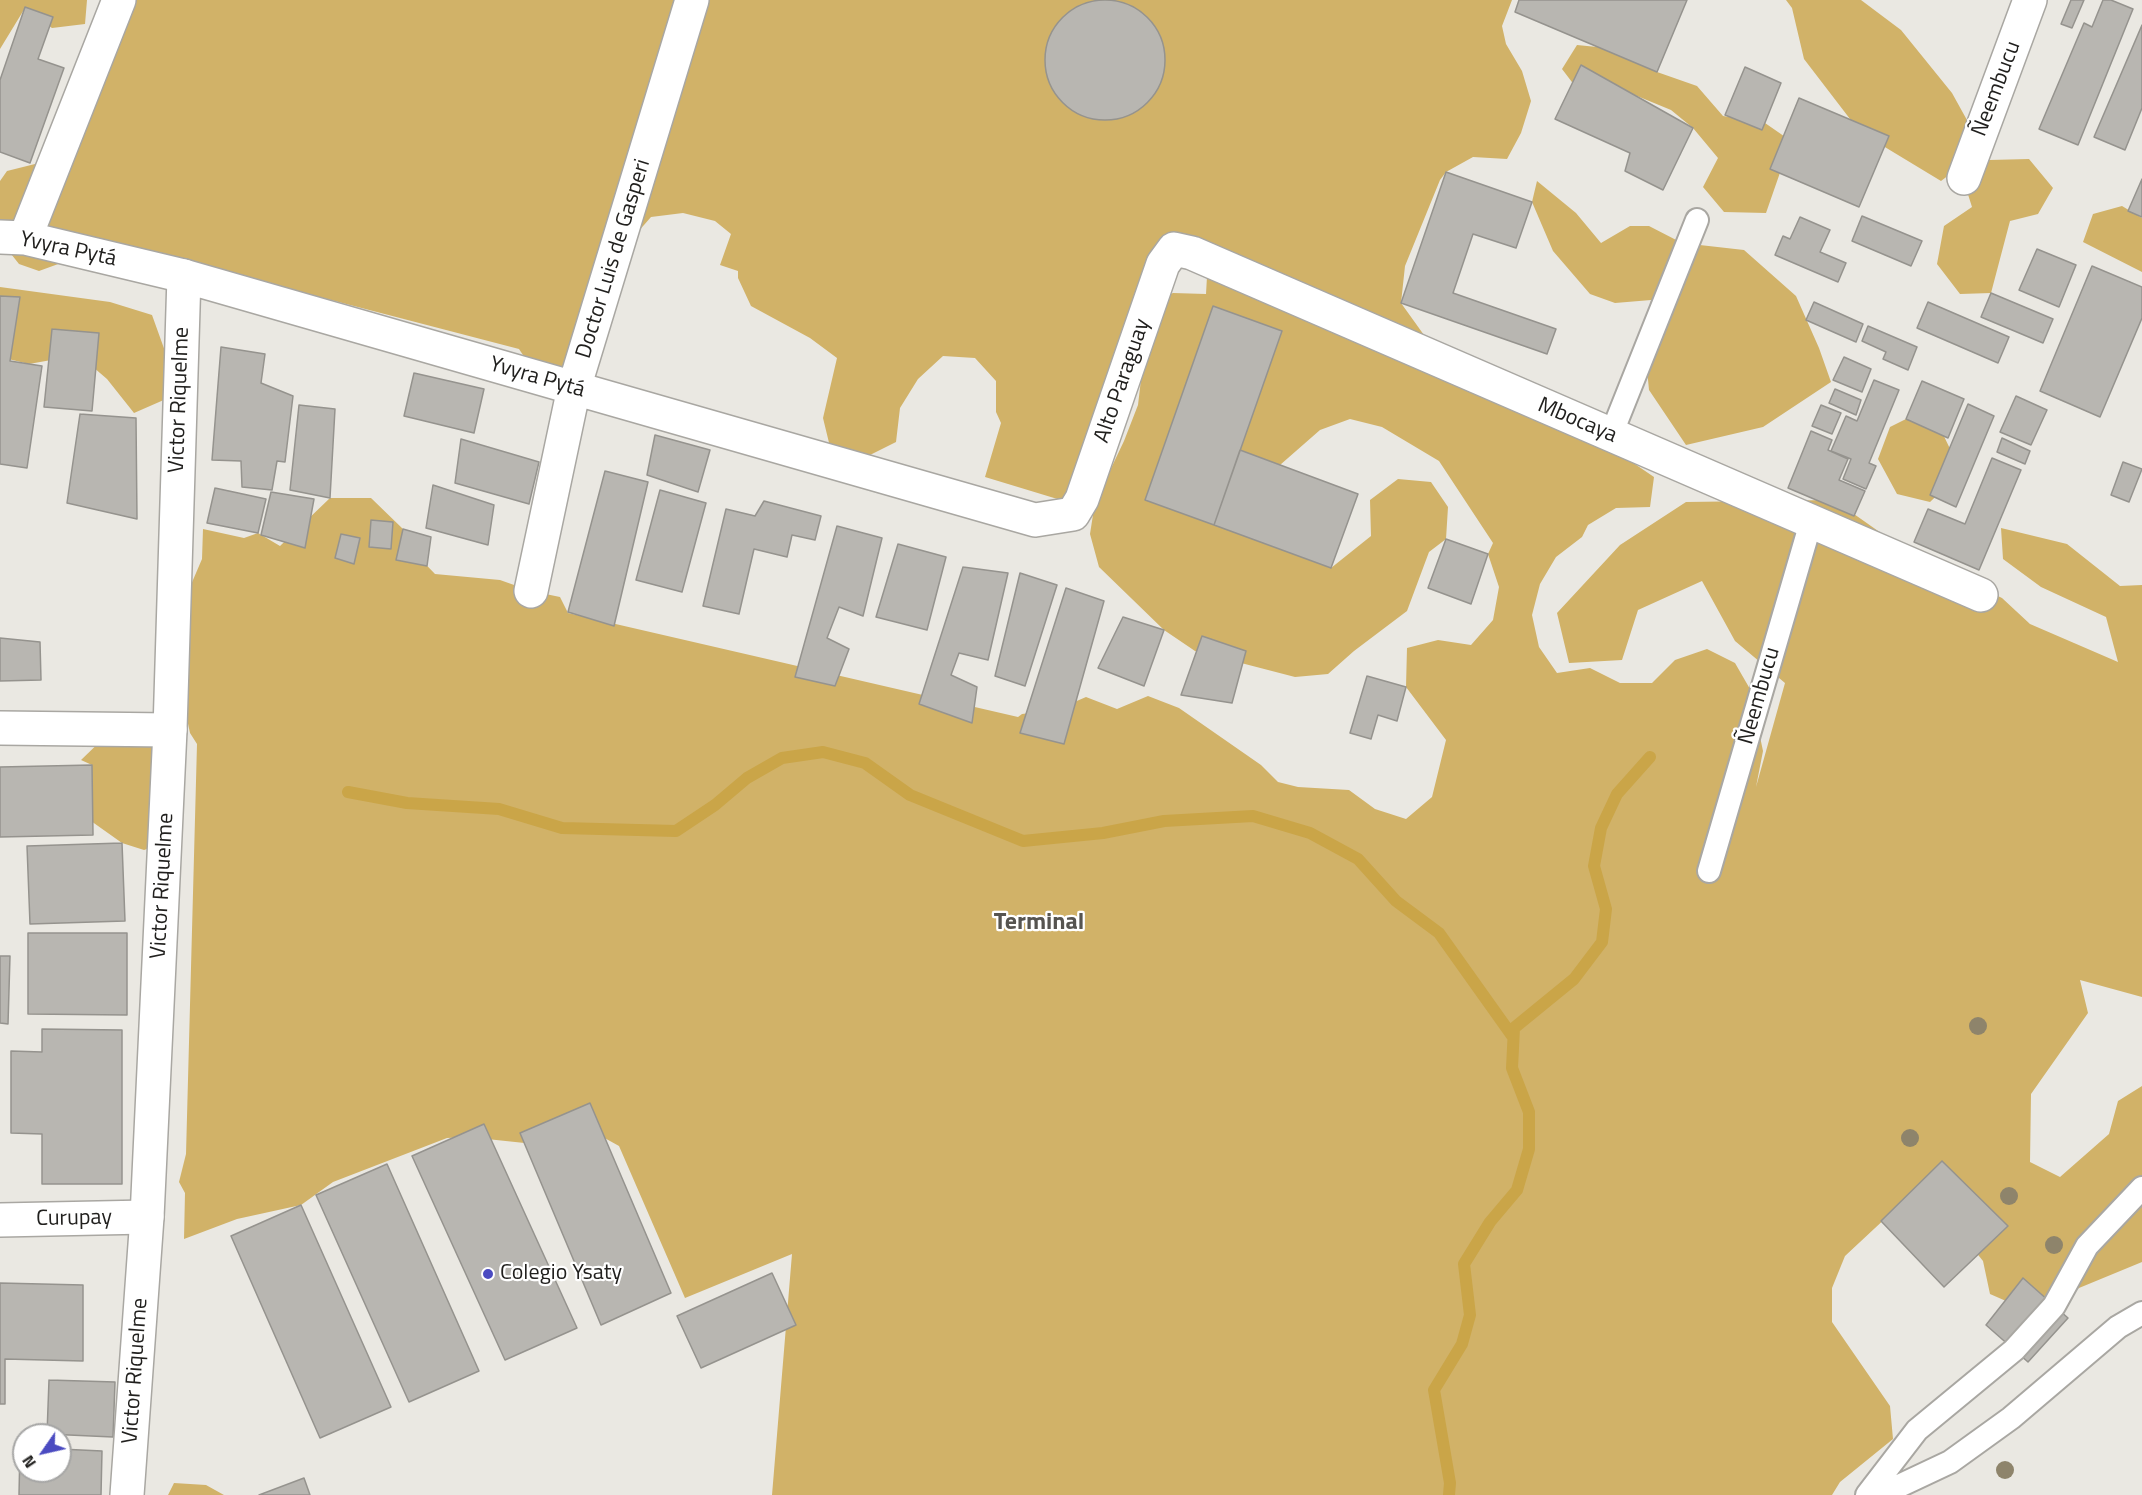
<!DOCTYPE html>
<html>
<head>
<meta charset="utf-8">
<style>
	body { margin:0 }
	#map { position:relative; width:2142px; height:1495px; overflow:hidden; background:#eae8e2; font-family:"Titillium Web",sans-serif }
	canvas { display:block }
	.north { position:absolute; left:12px; top:1423px; width:60px; height:60px; box-sizing:border-box; background:#fff; border:2px solid #a6a6a5; border-radius:50%; rotate:236deg; font-size:16px; font-weight:700; line-height:24px; text-align:center; color:#21201e }
	.north::after { content:''; display:block; margin:auto; width:21px; height:27px; background:#4b4bc1; clip-path:polygon(50% 0,100% 100%,50% 72%,0 100%) }
</style>
</head>
<body>
<div id="map">
<canvas width="2142" height="1495"></canvas>
<div class="north">N</div>
</div>
<script>
const g = document.querySelector('canvas').getContext('2d');
g.lineJoin = 'round';
function fillPath(path, color) { g.fillStyle = color; g.fill(path, 'evenodd'); }
const toPath = rows => new Path2D(rows.map(r => 'M' + r).join(''));
function strokePath(path, color, width, dash) { g.strokeStyle = color; g.lineWidth = width; g.lineCap = dash ? 'butt' : 'round'; g.setLineDash(dash || []); g.stroke(path); }
function drawText(font, color, halo, rows, align = 'center') {
  g.font = font + ' "Titillium Web",sans-serif'; g.lineWidth = 4.5; g.setLineDash([]); g.textBaseline = 'middle'; g.strokeStyle = halo; g.fillStyle = color; for (const [text, x, y, turn = 0] of rows) {
    g.save(); g.translate(x, y); g.rotate((+turn || 0) * Math.PI / 180); g.textAlign = isNaN(turn) ? turn : align; if (halo) g.strokeText(text, 0, 0); g.fillText(text, 0, 0); g.restore();
  }
}
fillPath(toPath([
	[0,0,87,0,85,24,52,28,25,8,0,49],
	[117,0,1512,0,1502,26,1506,44,1522,71,1531,101,1521,133,1507,159,1473,157,1446,172,1440,180,1405,266,1401,303,1434,349,1623,456,1654,477,1650,507,1616,508,1588,525,1582,537,1556,557,1540,584,1532,615,1539,647,1557,673,1590,668,1620,683,1652,683,1675,660,1707,649,1735,663,1750,689,1763,751,1756,787,1785,683,1735,641,1702,581,1638,610,1622,660,1569,663,1557,613,1620,545,1686,502,1834,500,1908,552,2002,598,2030,624,2118,662,2106,617,2041,587,2003,559,2001,528,2067,544,2120,586,2142,585,2142,997,2080,980,2088,1013,2031,1094,2030,1162,2060,1177,2109,1134,2118,1101,2142,1086,2142,1262,2079,1288,2054,1306,2022,1308,1990,1294,1983,1261,1963,1236,1904,1201,1845,1256,1832,1288,1832,1322,1890,1406,1893,1439,1840,1482,1832,1495,772,1495,792,1254,685,1298,619,1146,601,1136,534,1144,468,1137,447,1138,333,1182,301,1205,237,1219,184,1239,185,1193,179,1182,186,1154,197,744,190,733,183,700,187,594,202,559,203,529,244,538,258,533,280,546,330,498,371,498,403,529,406,544,435,574,500,580,531,591,560,597,568,613,1018,717,1022,714,1056,710,1086,697,1117,709,1148,696,1179,708,1261,765,1278,782,1298,787,1349,790,1375,809,1406,819,1432,797,1446,740,1406,687,1407,648,1438,640,1471,645,1493,620,1499,587,1488,554,1493,543,1439,461,1382,427,1350,419,1320,430,1272,472,1331,568,1371,536,1370,500,1398,479,1431,482,1448,507,1446,539,1429,552,1407,611,1354,651,1328,674,1295,677,1195,651,1164,630,1099,567,1090,534,1095,502,1124,441,1138,405,1142,371,1064,501,985,477,1001,423,996,412,996,381,975,358,943,356,918,379,900,408,896,442,862,459,831,451,823,418,837,358,810,338,751,306,738,278,738,271,720,265,731,234,715,221,683,213,651,217,630,241,568,362,558,370,537,376,519,349,89,237,72,259,39,271,19,264,0,240,0,181,7,171,39,163],
	[1168,239,1208,259,1206,294,1173,293,1147,304],
	[1786,0,1861,0,1901,30,1952,93,1983,149,1941,181,1860,132,1804,59,1792,8],
	[1577,45,1617,49,1657,72,1697,86,1723,116,1765,123,1791,141,1766,213,1724,212,1703,187,1718,158,1693,128,1671,110,1625,91,1578,90,1562,69],
	[2029,159,2053,188,2038,214,2010,221,1991,293,1960,294,1937,264,1944,226,1972,207,1965,185,1989,160],
	[1537,181,1576,213,1601,243,1630,226,1649,226,1682,243,1744,250,1796,296,1819,348,1831,382,1763,427,1686,445,1649,390,1644,337,1651,300,1615,303,1590,294,1553,251,1532,202],
	[2122,206,2142,218,2142,272,2083,242,2093,214],
	[0,287,110,302,152,315,166,354,166,399,134,413,107,379,79,355,29,364,0,357],
	[1906,419,1941,430,1952,453,1956,477,1930,502,1897,494,1878,459,1890,427],
	[110,732,145,733,178,784,171,841,144,850,122,843,91,821,92,765,81,760],
	[174,1483,206,1485,224,1495,168,1495]
]), '#d1b268');
strokePath(toPath([
	[348,792,407,803,499,809,562,828,676,831,715,805,747,778,782,758,823,752,865,763,910,795,1023,841,1103,833,1164,821,1253,816,1310,833,1358,859,1396,901,1439,933,1513,1037],
	[1449,1495,1450,1483,1434,1390,1462,1344,1470,1315,1464,1264,1490,1222,1517,1190,1529,1149,1529,1112,1512,1068,1514,1028,1574,979,1602,942,1606,909,1594,866,1601,828,1617,794,1650,757]
]), '#caa548', 12);
const building = toPath([
	'1045 60a60 60 0 1 1 120 0a60 60 0 1 1-120 0Z',
	[1519,0,1687,0,1657,72,1515,12,1519,0],
	[2071,0,2084,0,2072,28,2061,24,2071,0],
	[2103,0,2111,0,2133,9,2078,145,2039,129,2084,23,2092,27,2103,0],
	[25,7,53,17,38,59,64,68,30,163,0,152,0,80,25,7],
	[2142,25,2142,108,2125,150,2094,137,2142,25],
	[1581,65,1693,128,1663,190,1625,171,1630,153,1555,119,1581,65],
	[1745,67,1781,83,1762,130,1725,115,1745,67],
	[1799,98,1889,136,1859,207,1770,169,1799,98],
	[1446,172,1532,202,1516,248,1473,234,1453,293,1556,329,1547,354,1401,303,1446,172],
	[2142,179,2142,217,2128,211,2142,179],
	[1862,216,1922,241,1911,266,1852,241,1862,216],
	[1800,217,1830,230,1820,252,1846,263,1838,282,1775,255,1783,236,1790,239,1800,217],
	[2037,249,2076,265,2059,307,2019,290,2037,249],
	[2092,266,2142,287,2142,318,2100,417,2040,391,2092,266],
	[1991,293,2053,319,2043,343,1981,317,1991,293],
	[0,296,20,297,10,361,42,366,27,468,0,464,0,296],
	[1814,302,1863,324,1856,342,1806,320,1814,302],
	[1928,302,2009,337,1998,363,1917,328,1928,302],
	[1213,306,1282,331,1214,525,1145,500,1213,306],
	[1868,326,1917,347,1908,370,1883,359,1886,352,1862,341,1868,326],
	[52,329,99,333,92,411,44,407,52,329],
	[221,347,265,354,261,383,293,396,285,462,277,461,272,490,242,487,241,461,212,460,221,347],
	[1844,357,1871,369,1862,392,1833,380,1844,357],
	[414,373,484,389,474,433,404,416,414,373],
	[1874,380,1899,390,1869,463,1876,466,1866,489,1843,479,1851,459,1831,451,1846,416,1857,421,1874,380],
	[1922,381,1964,399,1948,438,1906,419,1922,381],
	[1835,389,1861,400,1856,415,1829,403,1835,389],
	[2016,396,2047,410,2031,445,2000,432,2016,396],
	[1968,404,1994,416,1956,507,1930,495,1968,404],
	[299,405,335,409,330,498,290,490,299,405],
	[1821,405,1841,413,1832,434,1812,426,1821,405],
	[80,414,136,418,137,519,67,503,80,414],
	[1811,431,1832,440,1828,450,1848,459,1839,480,1865,491,1854,516,1788,488,1811,431],
	[655,435,710,450,698,492,647,475,655,435],
	[2002,438,2030,451,2025,464,1997,452,2002,438],
	[461,439,539,462,529,504,455,483,461,439],
	[1240,450,1358,494,1331,568,1214,525,1240,450],
	[1992,458,2021,470,1979,570,1914,542,1928,509,1965,524,1992,458],
	[2123,462,2142,469,2129,502,2111,495,2123,462],
	[605,471,648,482,614,626,568,612,605,471],
	[433,485,494,505,488,545,426,528,433,485],
	[215,488,266,499,258,533,207,523,215,488],
	[660,490,706,503,682,592,636,580,660,490],
	[271,492,314,499,305,548,261,535,271,492],
	[764,501,821,516,815,540,792,535,787,557,754,549,739,614,703,606,726,509,755,516,764,501],
	[371,520,393,522,391,549,369,547,371,520],
	[837,526,882,538,863,616,839,607,827,638,849,649,835,686,795,677,837,526],
	[403,529,431,537,427,566,396,560,403,529],
	[341,534,360,538,354,564,335,558,341,534],
	[1446,539,1488,554,1471,604,1428,588,1446,539],
	[898,544,946,557,927,630,876,617,898,544],
	[963,567,1008,573,988,660,959,653,951,675,977,687,972,723,919,704,963,567],
	[1020,573,1057,585,1025,686,995,676,1020,573],
	[1066,588,1104,601,1064,744,1020,733,1066,588],
	[1123,617,1164,630,1144,686,1098,668,1123,617],
	[1202,636,1246,651,1232,703,1181,695,1202,636],
	[0,638,40,642,41,680,0,681,0,638],
	[1367,676,1406,687,1397,721,1378,715,1371,739,1350,733,1367,676],
	[92,765,93,835,0,837,0,767,92,765],
	[122,843,125,921,30,924,27,846,122,843],
	[28,933,127,933,127,1015,28,1014,28,933],
	[0,956,10,956,8,1024,0,1023,0,956],
	[42,1029,122,1030,122,1184,42,1184,42,1134,11,1133,11,1051,42,1052,42,1029],
	[590,1103,671,1293,601,1325,520,1133,590,1103],
	[484,1124,577,1328,505,1360,412,1156,484,1124],
	[1942,1161,2008,1226,1944,1287,1881,1221,1942,1161],
	[387,1164,479,1371,409,1402,316,1195,387,1164],
	[301,1205,391,1407,320,1438,231,1236,301,1205],
	[772,1273,796,1325,701,1368,677,1316,772,1273],
	[2023,1278,2068,1318,2028,1362,1986,1325,2023,1278],
	[0,1283,83,1285,83,1361,5,1359,5,1404,0,1404,0,1283],
	[49,1380,115,1382,113,1437,47,1434,49,1380],
	[20,1448,24,1448,24,1471,60,1471,60,1449,102,1451,101,1495,19,1495,20,1448],
	[304,1478,310,1495,259,1495,304,1478]
]);
fillPath(building, '#b8b6b1');
strokePath(building, '#95938e', 1.5);
const service = toPath([
	[1611,435,1697,220],
	[1709,871,1811,522],
	[1867,1495,1917,1430,2014,1350,2054,1306,2087,1246,2142,1188],
	[1880,1495,1950,1462,2011,1418,2118,1327,2142,1313]
]);
const minor = toPath([
	[1964,178,2030,0],
	[0,237,25,238,184,276],
	[25,238,119,0],
	[531,591,574,388,1035,520,1073,514,1082,499,1163,264,1174,249,1192,253,1981,595],
	[0,728,170,730],
	[0,1220,147,1217]
]);
const tertiary = toPath([
	[127,1495,147,1217,170,730,184,276,574,388,692,0]
]);
strokePath(service, '#a9a7a2', 26);
strokePath(minor, '#a9a7a2', 36);
strokePath(tertiary, '#a9a7a2', 36);
strokePath(service, '#fff', 22);
strokePath(minor, '#fff', 33);
strokePath(tertiary, '#fff', 33);
g.fillStyle = '#8e846b';
for (const [x, y] of [
	[1978,1026],
	[1910,1138],
	[2009,1196],
	[2054,1245],
	[2005,1470]
]) { g.beginPath(); g.arc(x, y, 9, 0, 2 * Math.PI); g.fill(); }
for (const [x, y, r, color] of [
	[488,1274,6,"#4b4bc1"]
]) { const dot = new Path2D(); dot.arc(x, y, r, 0, 2 * Math.PI); g.fillStyle = color; g.fill(dot); strokePath(dot, '#fff', 2); }
drawText('22px', '#21201e', '#fff', [
	["Ñeembucu",1997,89,-69],
	["Yvyra Pytá",68,250,12],
	["Doctor Luis de Gasperi",614,259,-73],
	["Yvyra Pytá",537,378,16],
	["Alto Paraguay",1123,381,-71],
	["Victor Riquelme",180,400,-88],
	["Mbocaya",1577,421,23],
	["Ñeembucu",1760,696,-74],
	["Victor Riquelme",163,886,-87],
	["Curupay",74,1219,-1],
	["Victor Riquelme",136,1371,-86]
]);
drawText('22px', '#21201e', '#fff', [
	["Colegio Ysaty",500,1274]
], 'left');
drawText('bold 24px', '#565450', '#fff', [
	["Terminal",1039,923]
]);
</script>
</body>
</html>
